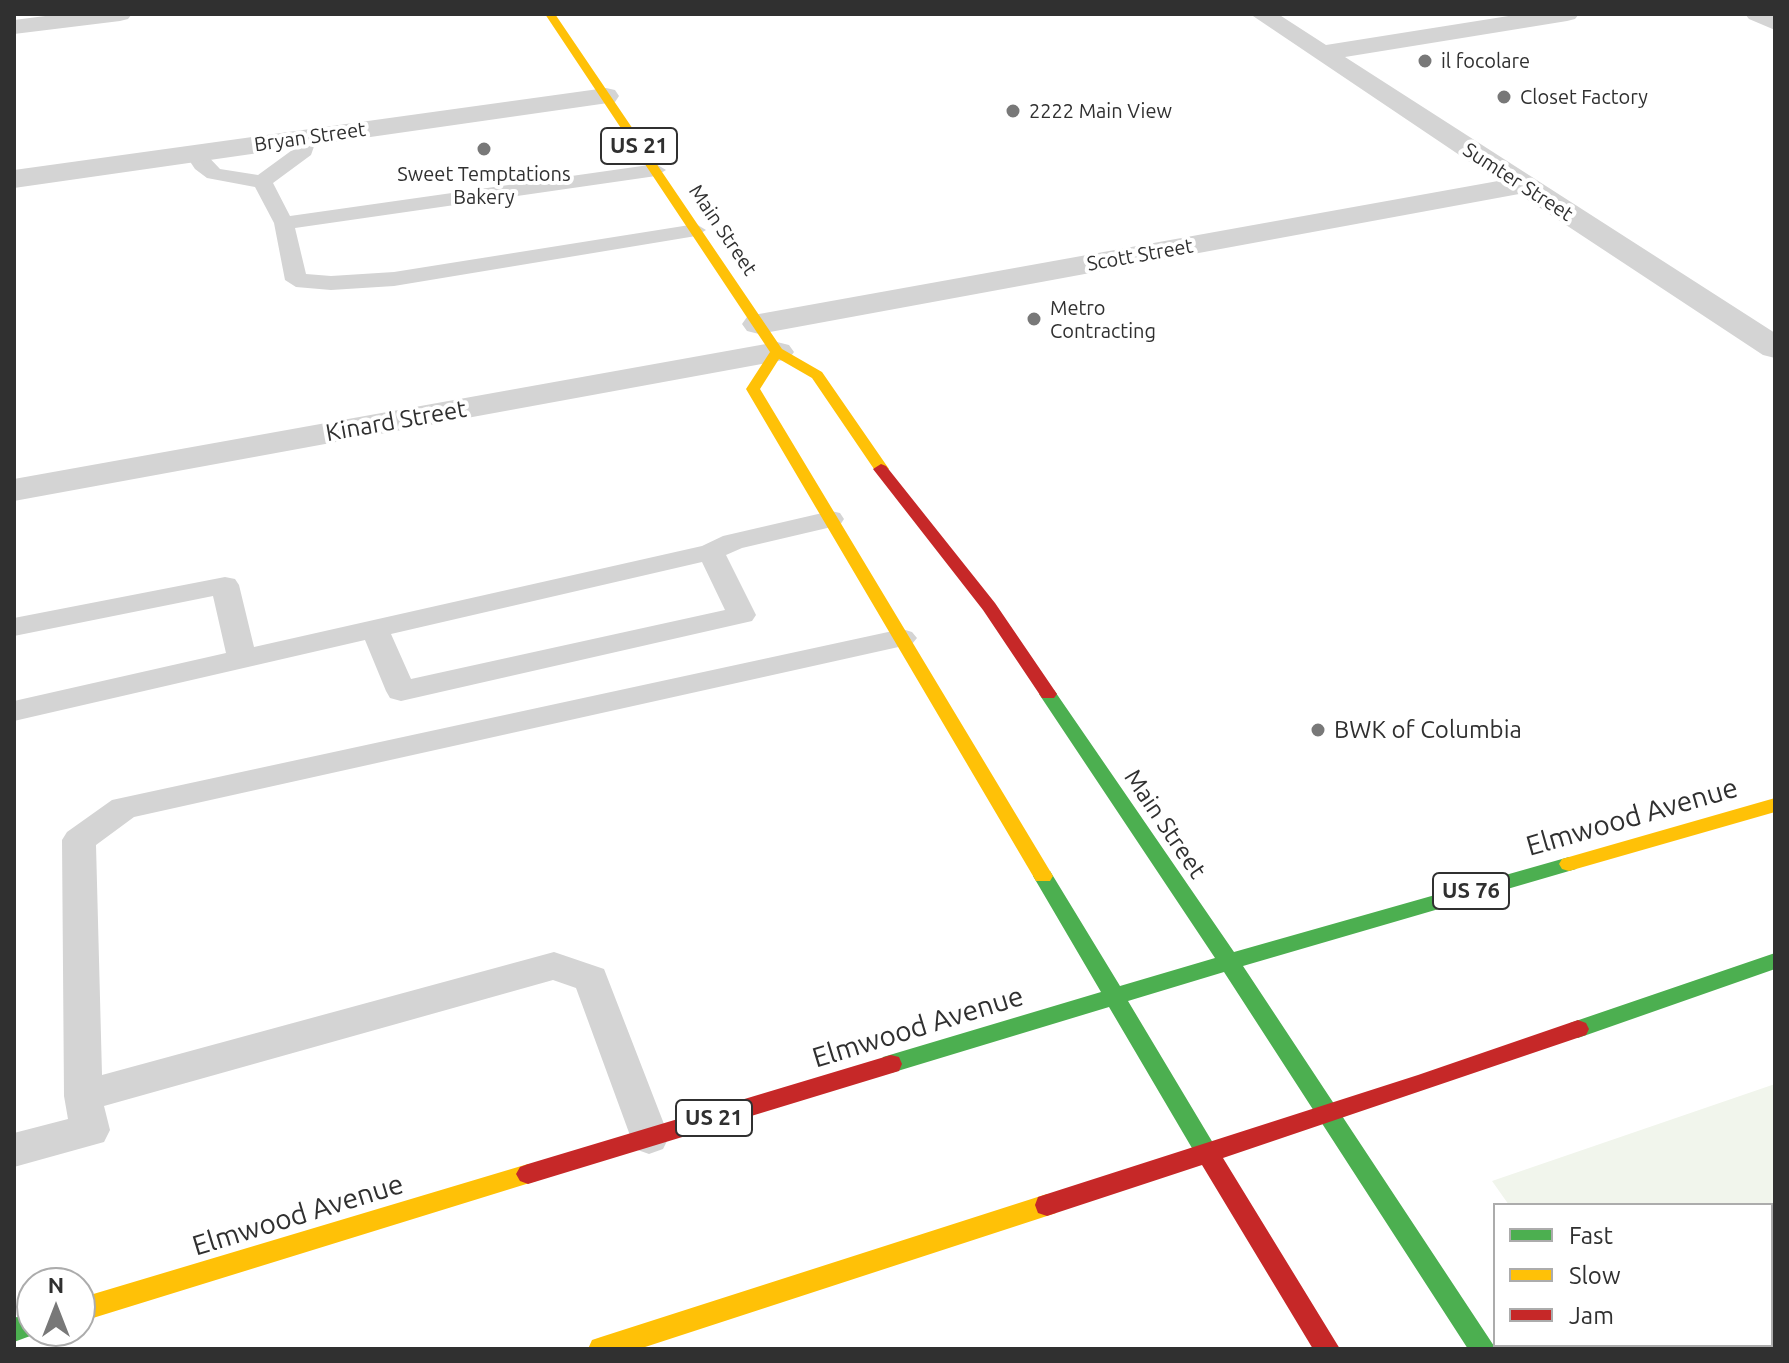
<!DOCTYPE html>
<html>
<head>
<meta charset="utf-8">
<style>
	body { margin:0 }
	#map { position:relative; width:1789px; height:1363px; overflow:hidden; background:#fff; font-family:Ubuntu,sans-serif }
	canvas { display:block }
	.frame { position:absolute; inset:0; border:16px solid #303030; pointer-events:none }
	.legend { position:absolute; left:1493px; top:1203px; width:280px; height:144px; box-sizing:border-box; background:#fff; border:2px solid #acacac; margin:0; padding:10px 14px; list-style:none; font-size:24px; color:#303030 }
	.legend li { display:flex; align-items:center; gap:16px; height:40px }
	.legend b { width:40px; border:2px solid #acacac }
	.north { position:absolute; left:16px; top:1267px; width:80px; height:80px; box-sizing:border-box; background:#fff; border:2px solid #acacac; border-radius:50%; rotate:0deg; font-size:22px; font-weight:700; line-height:32px; text-align:center; color:#303030 }
	.north::after { content:''; display:block; margin:auto; width:28px; height:36px; background:#787878; clip-path:polygon(50% 0,100% 100%,50% 72%,0 100%) }
</style>
</head>
<body>
<div id="map">
<canvas width="1789" height="1363"></canvas>
<div class="frame"></div>
<ul class="legend">
<li><b style="height:10px;background:#4caf50"></b>Fast</li>
<li><b style="height:10px;background:#ffc107"></b>Slow</li>
<li><b style="height:10px;background:#c62828"></b>Jam</li>
</ul>
<div class="north">N</div>
</div>
<script>
const g = document.querySelector('canvas').getContext('2d');
g.lineJoin = 'round';
function fillPath(path, color) { g.fillStyle = color; g.fill(path, 'evenodd'); }
const toPath = rows => new Path2D(rows.map(r => 'M' + r).join(''));
function strokePath(path, color, width, dash) { g.strokeStyle = color; g.lineWidth = width; g.lineCap = dash ? 'butt' : 'round'; g.setLineDash(dash || []); g.stroke(path); }
function drawText(font, color, halo, rows, align = 'center') {
  g.font = font + ' Ubuntu,sans-serif'; g.lineWidth = 8; g.setLineDash([]); g.textBaseline = 'middle'; g.strokeStyle = halo; g.fillStyle = color; for (const [text, x, y, turn = 0] of rows) {
    g.save(); g.translate(x, y); g.rotate((+turn || 0) * Math.PI / 180); g.textAlign = isNaN(turn) ? turn : align; if (halo) g.strokeText(text, 0, 0); g.fillText(text, 0, 0); g.restore();
  }
}
fillPath(toPath([
	[1775,1084,1775,1349,1610,1349,1608,1345,1771,1345,1771,1205,1509,1205,1492,1181]
]), '#f1f5ec');
fillPath(toPath([
	[308,132,317,138,311,155,273,183,290,216,656,164,666,170,656,176,295,228,306,274,331,276,394,272,696,224,706,230,696,236,394,286,331,290,296,287,285,280,274,223,255,187,207,178,195,169,185,154,195,148,202,150,220,169,258,175,295,148,301,134,308,132],
	[831,511,840,513,844,519,840,525,742,548,726,555,756,615,752,621,401,701,390,698,386,691,365,640,14,721,14,701,226,653,213,596,14,636,14,618,225,577,235,579,239,585,254,647,702,546,723,536,831,511],
	[702,562,725,610,411,679,391,634,702,562],
	[902,629,912,632,917,638,912,644,134,817,96,845,102,1075,554,952,604,969,669,1137,663,1149,649,1154,635,1149,576,988,553,980,104,1106,110,1130,104,1142,14,1167,14,1133,68,1119,64,1096,62,840,67,832,112,800,902,629]
]), '#d4d4d4');
fillPath(toPath([
	[61,14,132,14,128,19,120,21,14,34,14,20,61,14],
	[1250,14,1278,14,1326,45,1521,14,1579,14,1575,19,1567,21,1345,57,1775,333,1775,358,1763,355,1519,194,759,334,747,331,742,324,747,317,759,314,1498,181,1250,14],
	[1745,14,1775,14,1775,30,1749,19,1745,14],
	[606,88,615,90,619,96,615,102,14,188,14,170,606,88],
	[777,342,789,345,794,352,789,359,14,501,14,479,777,342]
]), '#d4d4d4');
fillPath(toPath([
	[1048,688,1054,690,1234,952,1569,857,1576,859,1579,864,1576,869,1243,966,1496,1349,1468,1349,1224,972,1128,1001,1219,1153,1215,1160,1207,1163,1199,1160,1109,1007,891,1073,883,1071,880,1064,883,1057,1101,992,1033,876,1036,871,1050,871,1120,986,1215,958,1039,694,1048,688],
	[1775,953,1775,969,1578,1038,1570,1035,1567,1029,1570,1023,1775,953],
	[32,1312,32,1331,41,1332,14,1342,14,1318,32,1312]
]), '#4caf50');
fillPath(toPath([
	[545,14,555,14,782,349,822,372,889,469,881,474,876,472,812,378,779,359,760,389,1050,871,1053,876,1050,881,1036,881,746,389,770,352,545,14],
	[1775,798,1775,812,1569,871,1562,869,1559,864,1562,859,1775,798],
	[528,1164,536,1167,540,1174,536,1181,80,1322,80,1298,528,1164],
	[1047,1194,1056,1197,1059,1205,1056,1213,1047,1216,639,1349,588,1349,592,1340,601,1337,1047,1194]
]), '#ffc107');
fillPath(toPath([
	[881,464,886,466,995,603,1057,694,1054,698,1042,698,983,610,873,469,881,464],
	[1578,1020,1586,1023,1589,1029,1586,1035,1223,1158,1340,1349,1313,1349,1202,1165,1047,1216,1038,1213,1035,1205,1038,1197,1047,1194,1418,1075,1578,1020],
	[891,1055,899,1057,902,1064,899,1071,528,1184,520,1181,516,1174,520,1167,528,1164,891,1055]
]), '#c62828');
for (const [x, y, r, color] of [
	[1425,61,8,"#787878"],
	[1504,97,8,"#787878"],
	[1013,111,8,"#787878"],
	[484,149,8,"#787878"],
	[1034,319,8,"#787878"],
	[1318,730,8,"#787878"]
]) { const dot = new Path2D(); dot.arc(x, y, r, 0, 2 * Math.PI); g.fillStyle = color; g.fill(dot); strokePath(dot, '#fff', 3); }
drawText('20px', '#303030', '#fff', [
	["il focolare",1441,61],
	["Closet Factory",1520,97],
	["2222 Main View",1029,111],
	["Sweet Temptations",484,174,"center"],
	["Bakery",484,197,"center"],
	["Metro",1050,308],
	["Contracting",1050,331]
], 'left');
drawText('20px', '#303030', '#fff', [
	["Bryan Street",310,137,-8],
	["Sumter Street",1518,182,33],
	["Main Street",723,230,56],
	["Scott Street",1140,255,-10]
]);
for (const [x, y, w] of [
	[639,146,76],
	[1471,891,76],
	[714,1118,76]
]) { const box = new Path2D(); box.roundRect(x - w / 2, y - 18, w, 36, 6); g.fillStyle = '#fff'; g.fill(box); strokePath(box, '#303030', 2); }
drawText('bold 22px', '#303030', null, [
	["US 21",639,146],
	["US 76",1471,891],
	["US 21",714,1118]
]);
drawText('24px', '#303030', '#fff', [
	["Kinard Street",396,421,-10],
	["Main Street",1165,824,56]
]);
drawText('24px', '#303030', '#fff', [
	["BWK of Columbia",1334,730]
], 'left');
drawText('28px', '#303030', '#fff', [
	["Elmwood Avenue",1632,817,-16],
	["Elmwood Avenue",918,1027,-17],
	["Elmwood Avenue",298,1215,-17]
]);
</script>
</body>
</html>
